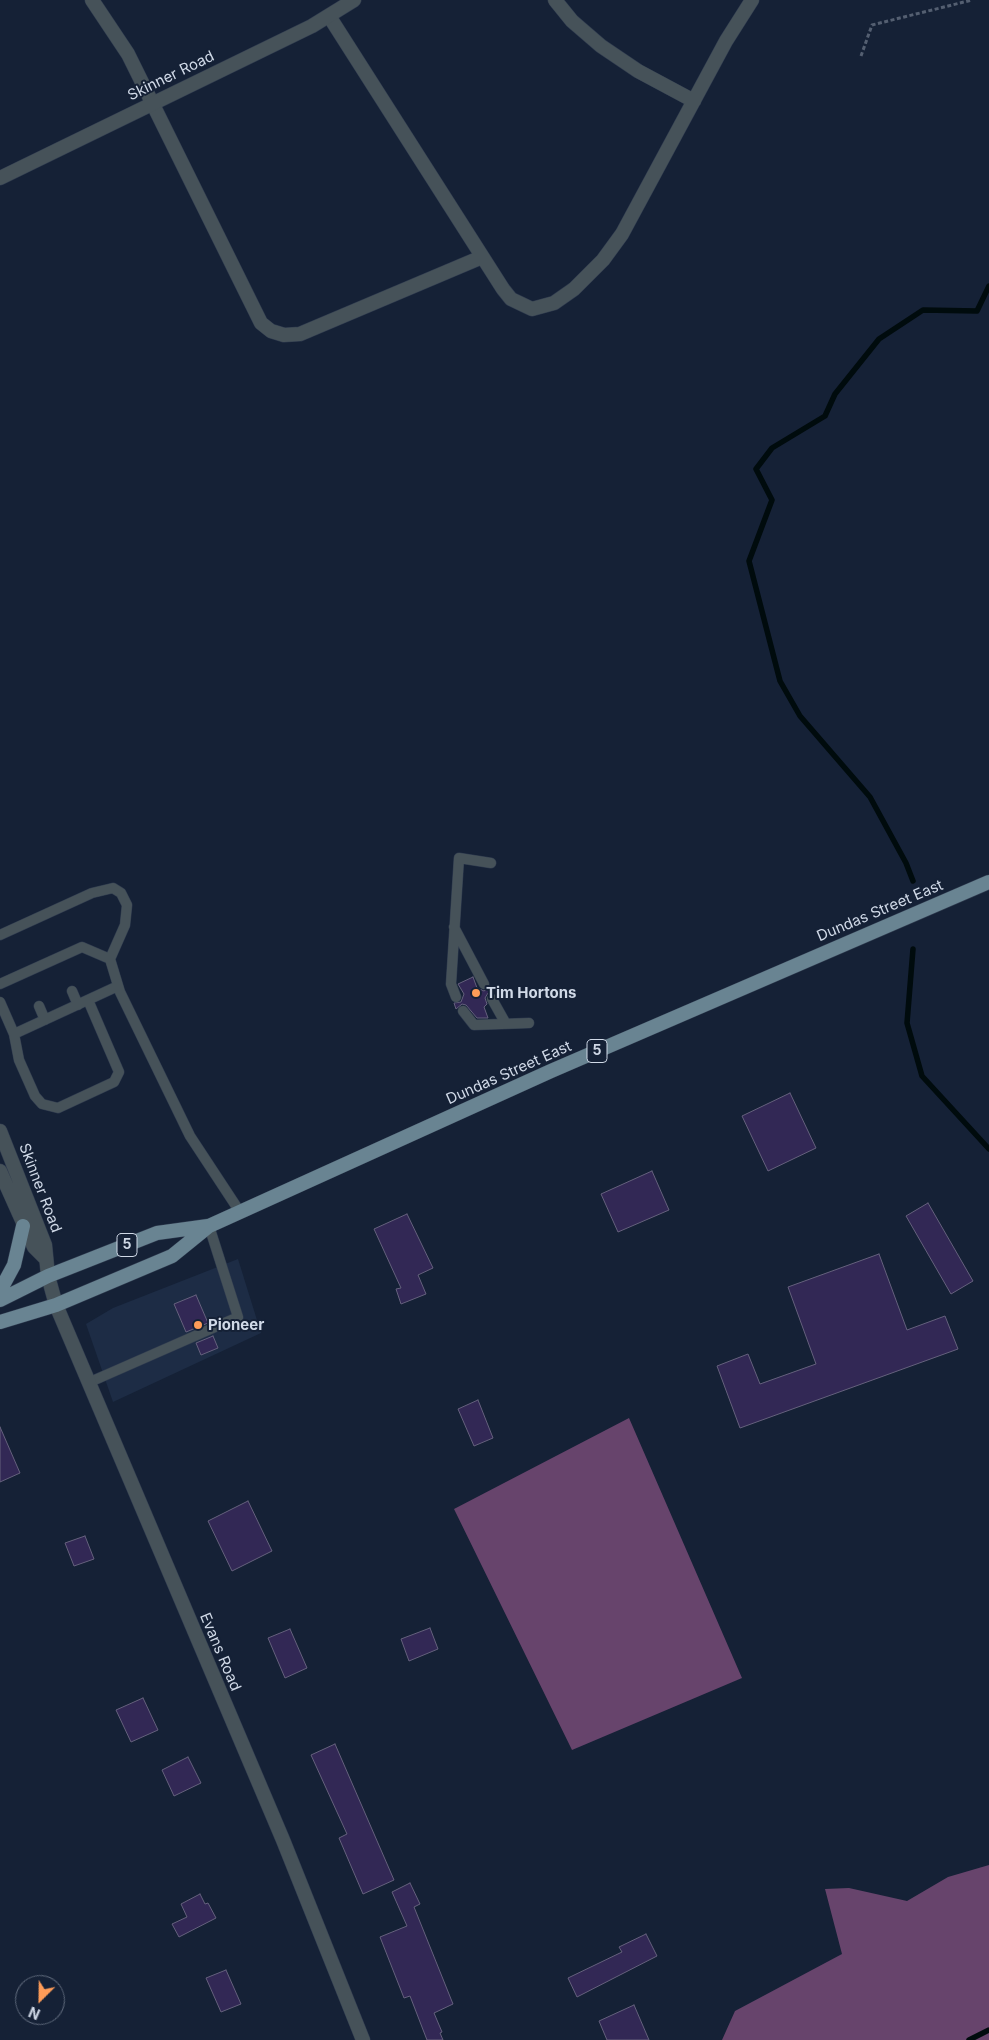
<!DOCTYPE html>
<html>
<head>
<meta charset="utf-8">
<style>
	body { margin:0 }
	#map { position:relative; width:989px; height:2040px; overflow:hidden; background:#152136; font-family:Inter,sans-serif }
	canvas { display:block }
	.north { position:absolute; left:15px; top:1975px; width:50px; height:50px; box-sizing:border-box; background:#152136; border:1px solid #606b7d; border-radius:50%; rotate:203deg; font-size:14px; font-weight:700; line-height:20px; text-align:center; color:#d0d9e7 }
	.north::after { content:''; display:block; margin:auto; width:18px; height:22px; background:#fe9c58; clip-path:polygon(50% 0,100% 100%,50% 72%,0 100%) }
</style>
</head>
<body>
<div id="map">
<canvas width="989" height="2040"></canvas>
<div class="north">N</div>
</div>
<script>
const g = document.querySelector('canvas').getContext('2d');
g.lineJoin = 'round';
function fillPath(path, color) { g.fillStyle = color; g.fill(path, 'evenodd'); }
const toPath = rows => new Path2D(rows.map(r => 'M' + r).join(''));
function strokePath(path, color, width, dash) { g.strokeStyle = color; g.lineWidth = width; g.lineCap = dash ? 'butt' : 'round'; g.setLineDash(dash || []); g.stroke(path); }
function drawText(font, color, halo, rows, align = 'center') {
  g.font = font + ' Inter,sans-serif'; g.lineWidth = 4; g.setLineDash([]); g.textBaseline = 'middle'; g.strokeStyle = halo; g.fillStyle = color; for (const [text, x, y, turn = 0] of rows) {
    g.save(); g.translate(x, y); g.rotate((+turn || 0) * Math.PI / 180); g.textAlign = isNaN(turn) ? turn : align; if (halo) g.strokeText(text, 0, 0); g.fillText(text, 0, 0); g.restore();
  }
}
fillPath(toPath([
	[238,1259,261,1333,113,1402,86,1324,113,1308]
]), '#1d2c45');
fillPath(toPath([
	[629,1418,742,1678,572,1750,454,1509],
	[989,1865,989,2040,722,2040,735,2011,842,1954,825,1889,849,1888,907,1901,948,1877]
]), '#67446c');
strokePath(toPath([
	[913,881,906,863,870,797,800,716,780,681,749,561,772,500,756,469,772,448,825,416,835,394,879,339,923,310,977,311,989,286],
	[913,949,907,1023,922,1076,989,1149],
	[969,2040,989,2030]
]), '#000b0d', 5.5);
const building = toPath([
	[473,977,477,988,484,991,490,987,493,992,488,993,485,998,487,1004,484,1007,488,1018,477,1018,466,1005,462,1004,456,1009,454,1003,461,1002,464,994,458,984,473,977],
	[790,1093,816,1148,768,1171,742,1116,790,1093],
	[652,1171,669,1210,618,1232,601,1194,652,1171],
	[928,1203,973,1281,951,1294,906,1216,928,1203],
	[407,1214,433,1268,418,1275,426,1294,401,1304,396,1289,401,1288,374,1229,407,1214],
	[879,1254,907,1330,945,1316,958,1349,740,1428,717,1366,748,1354,760,1384,816,1364,788,1287,879,1254],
	[196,1295,208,1323,186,1332,174,1304,196,1295],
	[213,1336,218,1348,201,1355,196,1343,213,1336],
	[478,1400,493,1438,474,1446,458,1409,478,1400],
	[0,1427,20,1473,0,1482,0,1427],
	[248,1501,272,1551,232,1571,208,1521,248,1501],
	[85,1536,94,1559,74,1566,65,1543,85,1536],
	[430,1628,438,1649,409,1661,401,1639,430,1628],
	[290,1629,307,1668,285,1678,268,1638,290,1629],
	[143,1698,158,1730,131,1742,116,1710,143,1698],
	[335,1744,394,1880,363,1894,339,1838,347,1834,311,1755,335,1744],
	[188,1757,201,1783,174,1796,162,1770,188,1757],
	[410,1883,420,1904,414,1907,453,2004,434,2013,442,2032,440,2033,443,2040,427,2040,410,1996,404,1998,380,1937,407,1926,392,1892,410,1883],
	[200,1894,205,1904,208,1903,216,1918,179,1937,172,1924,187,1917,181,1904,200,1894],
	[646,1934,657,1956,577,1997,568,1978,622,1952,619,1947,646,1934],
	[226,1970,241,2004,221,2012,206,1978,226,1970],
	[634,2005,649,2040,607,2040,599,2021,634,2005]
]);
fillPath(building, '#322855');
strokePath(building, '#65617d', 1);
const service = toPath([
	[454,927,484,984],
	[0,935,92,893,113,888,121,893,127,905,125,925,110,959,120,992,190,1136,240,1212],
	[0,984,82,947,110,959],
	[72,991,78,1005],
	[456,997,451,984,459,858,491,863],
	[492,999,506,1024],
	[0,1002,14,1034,118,986],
	[39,1006,45,1020],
	[463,1011,474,1025,529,1023],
	[14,1034,19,1060,35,1096,42,1104,58,1108,114,1082,119,1072,88,1000],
	[90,1382,238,1317,209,1226]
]);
const minor = toPath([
	[92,0,128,54,261,323,271,331,284,335,300,334,482,257],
	[555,0,572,21,601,46,638,71,694,101],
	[329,16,503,289,511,299,532,309,554,303,574,289,603,260,622,234,726,41,752,0]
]);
const tertiary = toPath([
	[0,178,312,26,354,0],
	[0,1131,45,1245,48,1276,56,1305,283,1840,363,2040],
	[0,1171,34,1247,45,1258]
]);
const primary = toPath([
	[0,1291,14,1265,23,1226],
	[0,1300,48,1276,157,1233,208,1226],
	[0,1322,56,1305,172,1256,209,1226,551,1071,989,882]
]);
strokePath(service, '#2f3b4f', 11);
strokePath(minor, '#2f3b4f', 15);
strokePath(tertiary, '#2f3b4f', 15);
strokePath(primary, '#2f3b4f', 15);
strokePath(toPath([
	[861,56,872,25,972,0]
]), '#545f71', 3, [4, 2.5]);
strokePath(service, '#465259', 10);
strokePath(minor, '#465259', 14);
strokePath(tertiary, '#465259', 14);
strokePath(primary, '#698492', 14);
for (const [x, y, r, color] of [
	[476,993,5,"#fe9c58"],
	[198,1325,5,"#fe9c58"]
]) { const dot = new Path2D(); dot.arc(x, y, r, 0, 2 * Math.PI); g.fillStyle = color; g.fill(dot); strokePath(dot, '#152136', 2); }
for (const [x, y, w] of [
	[597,1051,20],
	[127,1245,20]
]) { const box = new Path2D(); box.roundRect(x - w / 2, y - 11.5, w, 23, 4); g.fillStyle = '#152136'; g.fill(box); strokePath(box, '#d0d9e7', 1); }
drawText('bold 14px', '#d0d9e7', null, [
	["5",597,1051],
	["5",127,1245]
]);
drawText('15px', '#d0d9e7', '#152136', [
	["Skinner Road",171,76,-26],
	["Dundas Street East",880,911,-23],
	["Dundas Street East",509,1073,-24],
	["Skinner Road",40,1188,69],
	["Evans Road",220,1652,67]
]);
drawText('bold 15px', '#d0d9e7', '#152136', [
	["Tim Hortons",486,993],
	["Pioneer",208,1325]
], 'left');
</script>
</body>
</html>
